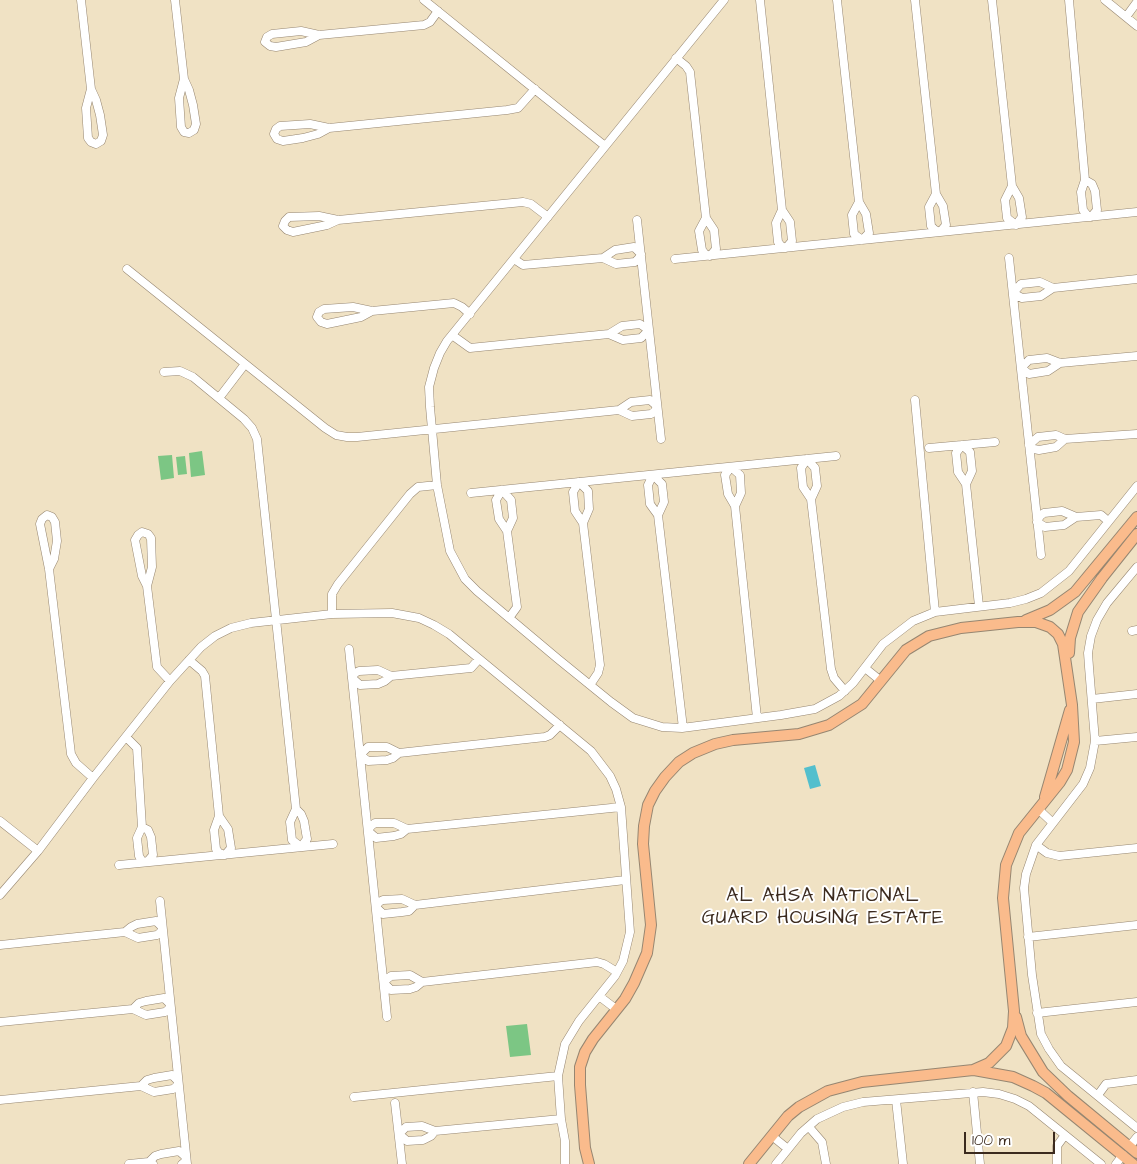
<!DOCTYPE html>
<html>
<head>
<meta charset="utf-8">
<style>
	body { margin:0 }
	#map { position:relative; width:1137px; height:1164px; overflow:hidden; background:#f0e2c4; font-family:"Architects Daughter",sans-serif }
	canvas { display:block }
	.scale { position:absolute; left:964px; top:1132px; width:91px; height:22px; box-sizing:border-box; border:2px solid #3b2a1e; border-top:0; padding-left:6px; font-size:15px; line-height:18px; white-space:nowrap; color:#3b2a1e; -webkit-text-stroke:4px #fff; paint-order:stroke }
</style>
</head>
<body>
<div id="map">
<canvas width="1137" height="1164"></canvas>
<div class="scale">100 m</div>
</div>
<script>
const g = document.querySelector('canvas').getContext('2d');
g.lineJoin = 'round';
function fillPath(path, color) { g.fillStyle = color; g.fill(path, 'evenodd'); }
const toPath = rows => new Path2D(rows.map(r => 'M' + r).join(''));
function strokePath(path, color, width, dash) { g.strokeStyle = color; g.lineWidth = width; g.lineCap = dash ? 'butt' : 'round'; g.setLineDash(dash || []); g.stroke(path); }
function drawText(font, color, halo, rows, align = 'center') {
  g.font = font + ' "Architects Daughter",sans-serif'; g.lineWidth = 4; g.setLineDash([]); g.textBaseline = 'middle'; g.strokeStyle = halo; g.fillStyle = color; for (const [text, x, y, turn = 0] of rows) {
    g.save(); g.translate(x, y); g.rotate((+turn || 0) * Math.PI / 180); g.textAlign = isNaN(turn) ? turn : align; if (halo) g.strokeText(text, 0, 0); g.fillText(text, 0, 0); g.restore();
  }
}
fillPath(toPath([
	[202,451,205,475,191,477,189,453],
	[172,455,174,478,161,480,158,456],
	[185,456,187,474,178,475,176,457],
	[527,1024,531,1055,510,1057,506,1026]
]), '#7cc684');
fillPath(toPath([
	[815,765,821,786,810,789,804,768]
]), '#53bfcd');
const minor = toPath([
	[81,0,91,89,86,108,88,138,91,142,96,144,101,141,103,135,100,115,96,100,91,89],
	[175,0,184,79,179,98,181,127,184,132,189,133,194,130,196,124,193,105,189,90,184,79],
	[424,0,605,146],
	[724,0,447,341,440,353,434,368,429,387,430,407,437,485,450,551,465,579,477,591,558,659,611,702,633,718,662,727,682,728,781,715,815,709,839,696,853,683,883,644,913,621,935,612,1010,603,1026,599,1041,593,1069,571,1137,486],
	[760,0,782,210,790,222,792,241,786,248,781,246,778,242,776,223,782,210],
	[837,0,859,202,866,214,869,233,862,240,854,234,852,215,859,202],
	[915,0,936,194,943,206,946,225,940,232,935,230,931,226,929,207,936,194],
	[992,0,1012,186,1019,198,1022,217,1016,225,1007,218,1005,200,1012,186],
	[1069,0,1085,180,1081,192,1083,210,1087,215,1091,217,1097,210,1095,191,1092,184,1085,180],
	[1105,0,1137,26],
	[1126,17,1137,2],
	[319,35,306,42,276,47,270,46,265,42,267,37,272,34,301,31,319,35,424,25,430,22,438,11],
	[676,58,686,66,690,72,706,218,714,230,716,249,710,256,705,254,702,250,699,231,706,218],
	[329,128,318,134,303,138,283,141,277,139,274,134,276,129,280,126,310,124,329,128,507,110,518,108,535,89],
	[338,220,327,225,293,232,287,230,283,226,285,221,289,217,319,216,338,220,523,202,531,204,548,217],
	[637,220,661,439],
	[1009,258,1041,555],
	[514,259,523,265,603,258,616,264,635,262,639,258,641,254,634,247,615,250,603,258],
	[675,259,1137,212],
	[127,269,325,428,336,435,347,437,357,437,619,410,632,416,651,414,655,411,657,406,650,400,631,402,619,410],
	[1053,288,1041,296,1022,298,1013,293,1021,284,1040,282,1053,288,1137,279],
	[372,311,361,317,327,324,321,322,317,317,319,312,324,309,353,307,372,311,454,303,462,307,470,314],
	[452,335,470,348,609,334,623,340,641,338,649,330,640,324,622,326,609,334],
	[1060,363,1048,371,1029,374,1021,368,1029,360,1047,358,1060,363,1137,356],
	[164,372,180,371,193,377,244,419,252,428,257,439,296,809,290,822,292,840,301,847,307,839,304,821,301,814,296,809],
	[219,398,245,364],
	[915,400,935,612],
	[1065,439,1056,447,1039,450,1034,449,1029,445,1038,437,1056,435,1065,439,1137,434],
	[929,448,995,442],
	[966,484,958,472,956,453,962,445,970,452,972,471,966,484,979,606],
	[471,493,836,456],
	[811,499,803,487,801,468,807,459,815,468,817,486,811,499,831,669,834,678,845,691],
	[735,506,728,494,725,475,731,467,740,475,741,493,735,506,757,718],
	[658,515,650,504,648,485,653,475,662,484,664,502,658,515,683,728],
	[1076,517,1064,525,1045,527,1037,522,1040,516,1044,513,1062,511,1076,517,1101,515,1108,521],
	[583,523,575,511,573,492,579,482,588,491,589,509,583,523,600,665,598,673,590,685],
	[507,531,513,518,511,500,502,490,496,500,499,519,507,531,517,607,509,618],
	[1137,567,1107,603,1097,620,1091,636,1088,653,1089,667,1095,741,1090,768,1083,784,1036,845,1026,874,1024,888,1032,975,1041,1034,1049,1049,1061,1066,1137,1128],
	[49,569,54,559,57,541,55,522,52,517,47,515,42,519,40,524,49,569,71,754,76,763,93,778],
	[147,586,142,576,135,540,138,535,142,532,148,534,151,538,152,567,147,586,157,667,170,681],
	[332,614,332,594,338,584,410,494,418,487,437,485],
	[1132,631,1137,630],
	[349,649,387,1017],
	[189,660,202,671,205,676,219,816,214,830,216,849,219,853,225,855,231,848,228,829,219,816],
	[865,668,881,681],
	[391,676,378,670,359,671,355,673,352,678,360,685,378,684,385,681,391,676,471,668,479,659],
	[1092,699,1137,694],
	[126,737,137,748,142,827,137,838,139,856,142,861,147,862,153,855,151,837,148,830,142,827],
	[1095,741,1137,737],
	[399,753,387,747,368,747,360,755,368,761,387,760,393,758,399,753,545,737,550,735,560,725],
	[1038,809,1053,823],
	[0,821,38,851],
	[407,829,394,823,375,823,371,826,368,831,376,838,394,836,401,834,407,829,621,807],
	[1036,845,1047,853,1059,856,1137,848],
	[119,865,333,844],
	[0,895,38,851,93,778,170,681,201,647,215,636,231,628,251,623,332,614,392,613,419,618,434,625,449,634,591,751,610,776,616,789,621,807,630,932,623,961,615,976,579,1021,565,1044,558,1076,561,1119,565,1141,565,1164],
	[160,901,187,1164],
	[415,905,402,899,383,900,379,902,376,907,383,914,402,912,409,911,415,905,625,880],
	[1028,937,1137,925],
	[0,945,125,932,138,938,157,935,161,932,162,927,156,921,137,924,131,927,125,932],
	[422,982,410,975,391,976,387,979,384,983,391,990,410,989,416,987,422,982,597,962,604,964,617,972],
	[599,996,616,1009],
	[1037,1013,1137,1002],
	[0,1022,133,1009,146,1015,165,1012,169,1009,170,1004,164,998,146,1001,139,1003,133,1009],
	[973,1092,980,1164],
	[1098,1095,1106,1084,1137,1080],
	[354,1097,558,1076],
	[0,1100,141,1086,154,1092,173,1089,177,1086,178,1081,172,1075,154,1078,147,1080,141,1086],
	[896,1100,903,1164],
	[395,1103,402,1164],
	[809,1127,822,1142,826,1164],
	[435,1131,431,1136,423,1140,407,1141,399,1134,406,1127,422,1126,435,1131,561,1119],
	[772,1136,788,1149],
	[1129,1147,1137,1137],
	[149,1162,155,1156,161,1154,179,1151,186,1157,185,1162,182,1164],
	[129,1164,149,1162,153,1164],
	[776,1164,801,1133,817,1119,843,1107,863,1102,983,1092,999,1094,1015,1099,1029,1106,1101,1164],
	[1057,1164,1057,1146,1065,1135],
	[1116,1164,1123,1155]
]);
const major = toPath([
	[1026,620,1050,610,1075,592,1137,517],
	[1069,653,1070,638,1078,612,1102,578,1137,534],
	[1045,797,1070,710],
	[1016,1017,1021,1036,1043,1072,1068,1096,1137,1153],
	[974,1070,1013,1077,1033,1086,1046,1093,1133,1164],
	[589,1164,585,1148,580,1085,580,1067,585,1052,593,1039,625,999,634,983,647,953,651,925,643,844,644,826,648,805,655,791,665,777,679,762,693,753,715,744,733,740,799,734,829,725,862,704,906,650,929,636,961,628,1018,622,1036,622,1050,627,1058,634,1063,644,1072,705,1074,742,1067,770,1060,782,1019,833,1006,865,1003,898,1014,1011,1013,1028,1006,1046,989,1063,973,1070,862,1082,828,1091,799,1107,788,1116,749,1164]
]);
strokePath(minor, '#968671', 9);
strokePath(major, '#968671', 12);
strokePath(minor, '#fff', 8);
strokePath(major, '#fabb8c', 10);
g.letterSpacing = '1px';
drawText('19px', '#3b2a1e', '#fff', [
	["AL AHSA NATIONAL",823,897],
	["GUARD HOUSING ESTATE",823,919]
]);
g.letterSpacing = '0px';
</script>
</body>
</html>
